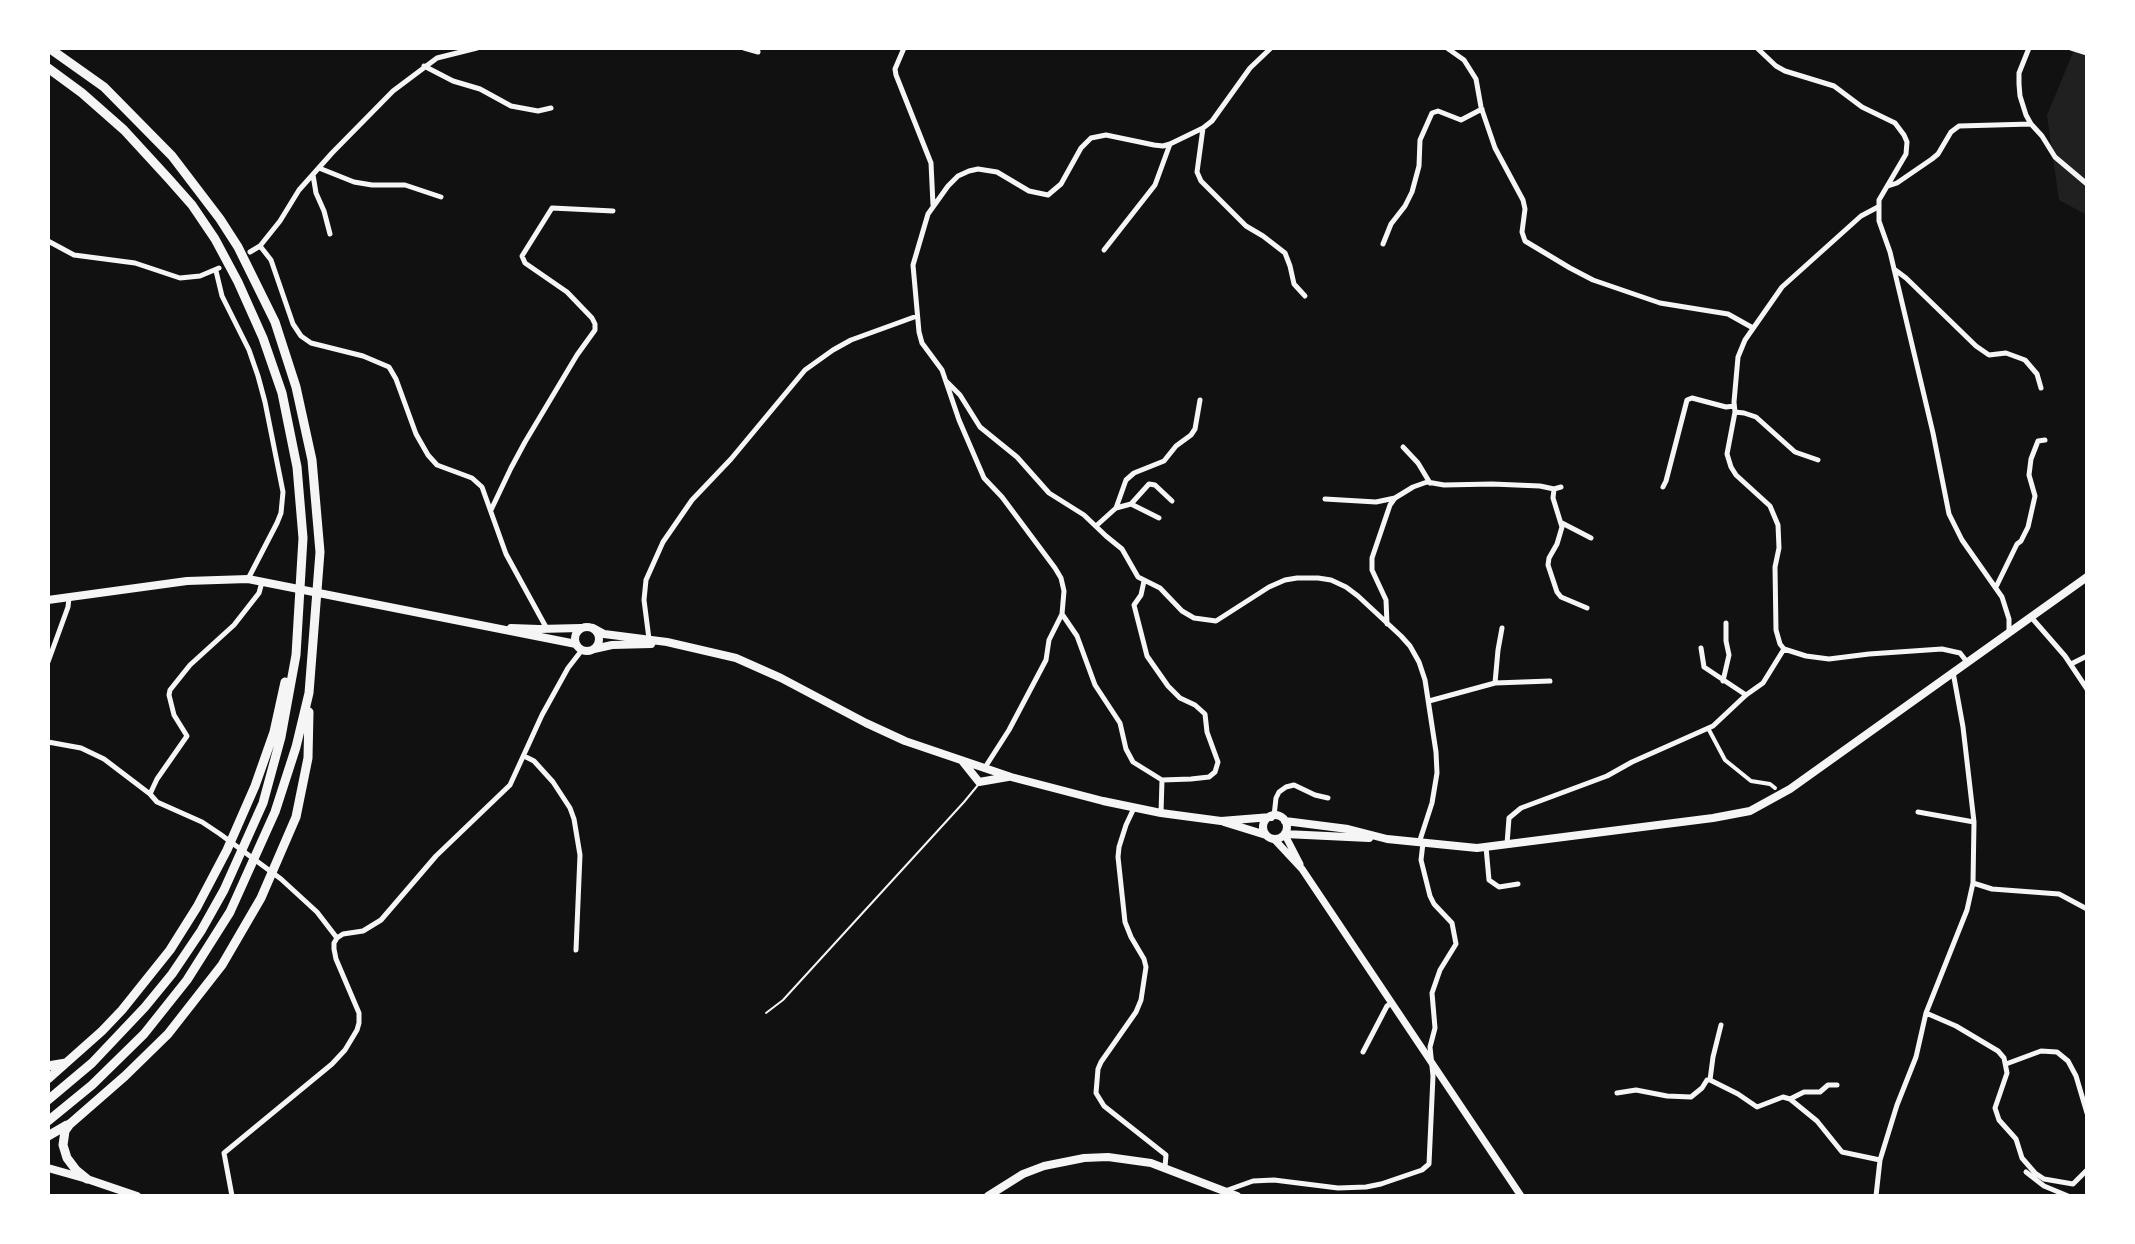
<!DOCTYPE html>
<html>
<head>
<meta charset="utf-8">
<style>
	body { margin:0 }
	#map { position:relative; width:2135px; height:1244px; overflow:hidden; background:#111; font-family:Quicksand,sans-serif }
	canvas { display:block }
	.frame { position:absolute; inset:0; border:50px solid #fff; pointer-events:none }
</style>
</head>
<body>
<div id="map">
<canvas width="2135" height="1244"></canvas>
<div class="frame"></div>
</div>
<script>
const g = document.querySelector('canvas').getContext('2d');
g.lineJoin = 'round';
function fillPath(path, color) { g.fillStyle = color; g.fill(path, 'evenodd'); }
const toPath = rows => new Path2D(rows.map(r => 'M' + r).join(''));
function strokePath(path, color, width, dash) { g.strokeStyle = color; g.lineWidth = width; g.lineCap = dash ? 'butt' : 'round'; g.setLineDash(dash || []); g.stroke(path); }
fillPath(toPath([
	[2075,48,2087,48,2087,215,2059,200,2047,115]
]), '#202020');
strokePath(toPath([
	[766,1013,783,1000,964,802,978,785]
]), '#f5f5f5', 2);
strokePath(toPath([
	[1708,728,1725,760,1751,781,1770,784,1775,788]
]), '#f5f5f5', 4);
strokePath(toPath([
	[744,48,758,52],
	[904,48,895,69,896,75,931,163,933,205],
	[1447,48,1464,60,1476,79,1481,107,1495,148,1523,200,1525,209,1522,232,1525,241,1570,268,1593,280,1660,303,1728,314,1753,328],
	[1757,48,1776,66,1785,71,1834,86,1862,107,1895,123,1904,135,1907,142,1906,154,1879,200,1879,221,1890,252,1933,433,1949,514,1962,540,2002,597,2009,619,2009,632],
	[2029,48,2019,73,2019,84,2020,96,2026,115,2031,124,2042,136,2055,157,2087,184],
	[2071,48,2087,53],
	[424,66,453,81,480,89,511,106,538,111,551,108],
	[1203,128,1197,172,1201,181,1246,226,1263,236,1285,253,1290,266,1294,284,1305,296],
	[319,168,354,182,372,185,405,185,441,197],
	[313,175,316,193,324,211,330,234],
	[1888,186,1897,183,1932,159,1938,154,1951,132,1959,126,2031,124],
	[1878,207,1861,216,1782,287,1745,340,1738,357,1734,402,1735,412,1727,454,1731,467,1736,475,1770,506,1778,525,1779,548,1775,567,1776,630,1780,644,1784,649,1806,656,1829,659,1869,654,1942,649,1960,653,1967,662],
	[48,241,74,255,135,263,180,278,200,276,219,268],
	[1383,244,1391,224,1405,206,1412,192,1419,166,1420,140,1432,113,1438,111,1461,120,1482,109],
	[260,246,271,260,293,324,301,336,311,343,363,356,389,367,396,379,416,434,428,455,437,465,472,478,482,487,506,554,547,629],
	[1104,250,1155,185,1170,144],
	[250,252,260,246,280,221,299,190,332,153,393,91,437,58,477,48],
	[1894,269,1906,278,1976,346,1989,355,2006,353,2025,360,2037,374,2041,388],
	[216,271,222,296,249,350,258,376,265,402,283,492,281,513,277,523,248,579],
	[947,382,960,395,980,427,1017,457,1049,493,1084,515,1106,536,1122,549,1138,577,1160,588,1182,611,1194,618,1216,621,1269,587,1285,580,1297,578,1318,578,1331,580,1346,587,1358,596,1401,636,1410,646,1419,662,1425,680,1436,752,1437,773,1432,803,1419,843],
	[1735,412,1744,413,1756,417,1795,452,1818,460],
	[1403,447,1418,463,1430,483],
	[1663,487,1666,481,1687,400,1692,398,1726,407,1734,406],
	[1554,489,1553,498,1562,527,1557,544,1549,558,1548,565,1557,592,1561,597,1587,608],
	[1325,499,1376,502,1395,498],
	[1131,504,1159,518],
	[1116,508,1131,504,1149,484,1155,485,1172,501],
	[491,510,511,468,525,442,577,355,595,330,595,324,592,318,567,292,525,263,522,256,552,208,613,211],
	[1562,523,1591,538],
	[1096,526,1116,508,1126,480,1134,473,1164,461,1176,446,1191,435,1195,429,1200,400],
	[1996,587,2017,544,2021,541,2028,527,2035,496,2029,475,2031,459,2038,441,2045,440],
	[1062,614,1077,636,1095,685,1120,723,1126,749,1133,762,1162,780,1191,779,1209,777,1215,772,1218,762,1207,732,1205,714,1195,705,1180,698,1168,686,1147,656,1134,605,1141,595,1144,581],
	[2031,617,2065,656,2087,689],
	[1387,624,1386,600,1372,570,1372,558,1390,505,1395,498,1413,487,1427,482,1444,485,1492,484,1540,486,1554,489,1561,487],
	[649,639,644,600,646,580,663,542,692,500,731,459,805,370,833,350,851,340,917,316],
	[1701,648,1704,667,1746,695],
	[48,662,68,607,69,598],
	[2071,664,2087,656],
	[1723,681,1729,655,1726,641,1726,623],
	[1495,683,1498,650,1502,628],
	[1429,701,1495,683,1550,681],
	[48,742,81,748,104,759,150,794,157,802,202,822,220,834,281,879,317,912,337,938],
	[524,756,534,761,553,782,570,808,574,819,580,855,576,950],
	[984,769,1009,730,1046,660,1049,640,1062,614,1064,591,1061,578,1055,568,1002,497,984,478,959,420,942,370,922,343,919,332,913,265,928,214,948,186,958,176,969,171,978,169,997,172,1029,191,1048,195,1061,184,1081,148,1091,138,1106,135,1154,145,1163,146,1170,144,1203,128,1212,121,1250,68,1271,48],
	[150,794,157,779,187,736,174,715,169,695,170,690,190,665,234,625,259,593,262,582],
	[1134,808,1126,825,1119,847,1118,857,1125,922,1131,937,1144,959,1146,967,1141,1000,1136,1012,1101,1062,1098,1069,1096,1093,1104,1106,1166,1155,1165,1167],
	[1918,812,1974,822],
	[1161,813,1162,780],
	[1274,816,1276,798,1279,792,1286,787,1294,785,1315,795,1328,798],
	[1507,844,1509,818,1521,808,1607,776,1632,762,1713,726,1746,695,1763,683,1784,649],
	[1486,847,1489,880,1499,887,1518,884],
	[1973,883,1992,889,2059,894,2087,909],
	[1926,1013,1956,1026,1998,1051,2004,1058,2007,1073,1995,1108,1999,1120,2016,1139,2022,1158,2035,1173,2044,1179,2073,1184,2087,1170],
	[1363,1052,1387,1006,1392,1003],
	[2006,1064,2041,1051,2057,1052,2068,1061,2076,1076,2087,1113],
	[1710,1080,1713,1057,1721,1025],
	[1617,1093,1636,1090,1667,1096,1691,1097,1702,1088,1707,1080,1710,1080,1738,1094,1757,1107,1783,1097,1790,1099,1817,1121,1842,1152,1880,1160],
	[1790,1099,1804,1092,1820,1092,1828,1085,1837,1085],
	[2026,1172,2044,1186,2068,1196],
	[1225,1191,1253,1181,1274,1180,1338,1188,1366,1187,1381,1184,1422,1170,1429,1164,1433,1076,1430,1047,1435,1028,1432,993,1440,970,1456,944,1452,923,1434,904,1430,896,1421,860,1423,843],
	[232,1196,224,1153,332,1064,345,1050,357,1030,359,1023,359,1013,336,959,334,949,334,943,337,938,343,934,363,931,381,920,436,856,510,785,542,715,568,668,582,650],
	[1876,1196,1880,1160,1897,1105,1916,1057,1926,1013,1967,910,1973,883,1974,822,1963,727,1953,672]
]), '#f5f5f5', 5);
strokePath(toPath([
	[1285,835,1300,864],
	[1274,839,1302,869,1521,1196]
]), '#f5f5f5', 7);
strokePath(toPath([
	[48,1168,87,1179,137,1196],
	[988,1196,1023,1174,1044,1166,1084,1158,1108,1157,1151,1163,1237,1196]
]), '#f5f5f5', 8);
strokePath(toPath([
	[48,600,187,581,248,579,576,644],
	'575 639a12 12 0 1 1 24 0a12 12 0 1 1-24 0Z',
	[511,628,539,629,581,628],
	[593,628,604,634,667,642,736,658,781,678,866,723,905,741,1011,777,1103,801,1161,813,1221,821,1271,817],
	[594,649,612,645,651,644],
	[963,762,979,782,1008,777],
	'1263 827a12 12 0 1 1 24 0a12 12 0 1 1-24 0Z',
	[1285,821,1348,829,1387,839,1477,848,1713,818,1750,811,1790,789,2087,577],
	[1224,822,1266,835],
	[1285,834,1369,838]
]), '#f5f5f5', 8);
strokePath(toPath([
	[48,68,82,93,124,130,169,179,192,205,215,239,238,282,263,338,282,393,297,467,303,538,296,655,281,737,263,803,224,890,201,931,172,974,145,1007,92,1063,48,1100],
	[48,1066,66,1063],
	[48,1079,102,1031,122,1010,170,950,197,907,227,850,255,786,274,732,285,682],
	[48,1121,92,1085,144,1034,187,980,230,912,275,812,296,747,309,693,320,552,312,460,296,387,275,322,238,247,220,219,172,156,104,87,49,48],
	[48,1136,67,1125],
	[87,1179,76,1170,67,1158,63,1145,65,1131,70,1124,125,1076,168,1034,222,965,261,898,296,817,308,758,309,712]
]), '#f5f5f5', 9);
</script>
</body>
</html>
